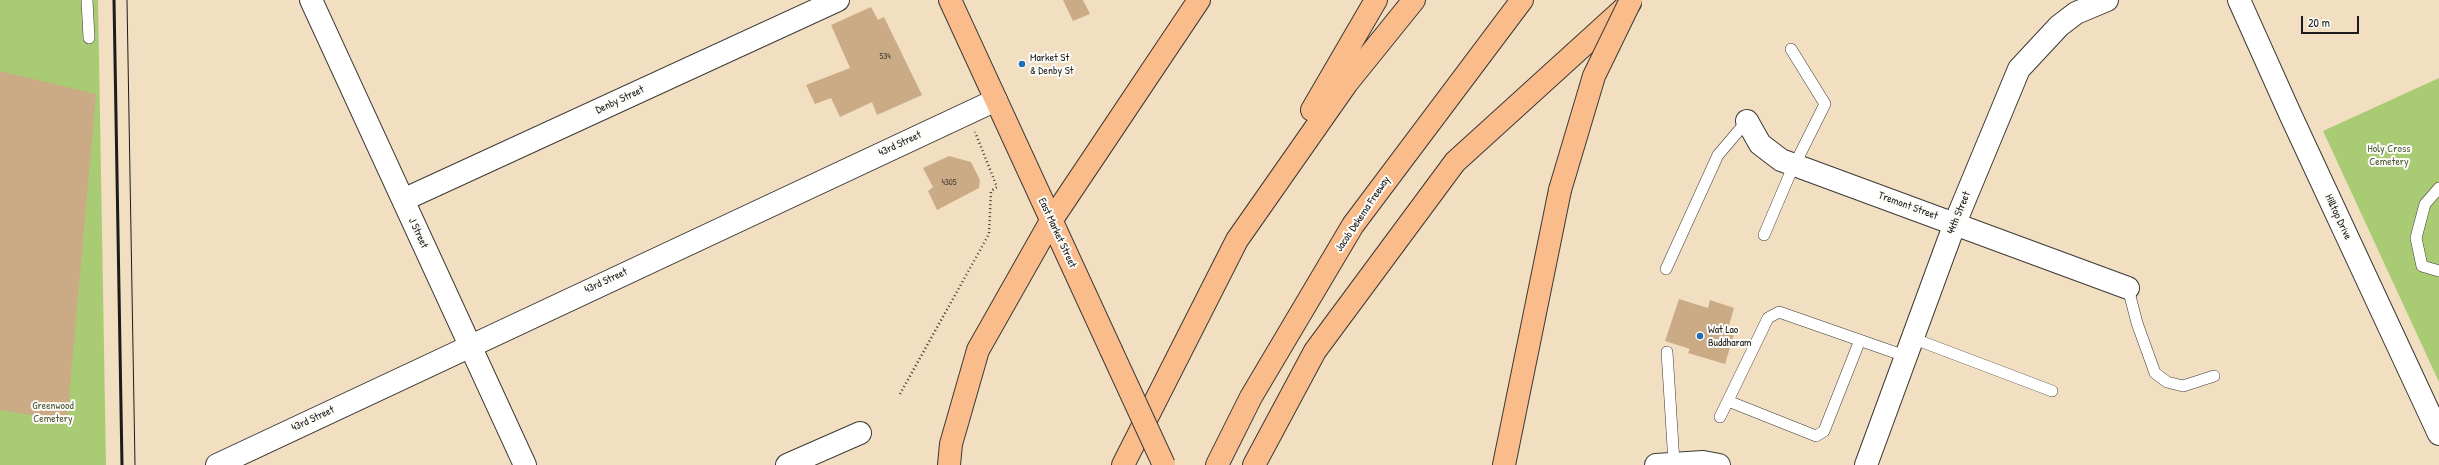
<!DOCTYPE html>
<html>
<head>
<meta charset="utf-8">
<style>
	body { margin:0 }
	#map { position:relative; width:2439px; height:465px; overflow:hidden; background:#f2dfc1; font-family:"Patrick Hand",sans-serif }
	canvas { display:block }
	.scale { position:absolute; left:2301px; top:16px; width:58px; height:18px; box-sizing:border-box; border:2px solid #1c1c1c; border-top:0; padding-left:5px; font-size:12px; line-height:14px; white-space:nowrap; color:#1c1c1c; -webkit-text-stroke:3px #fdfcf7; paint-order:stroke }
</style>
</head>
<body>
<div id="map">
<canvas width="2439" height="465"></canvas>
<div class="scale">20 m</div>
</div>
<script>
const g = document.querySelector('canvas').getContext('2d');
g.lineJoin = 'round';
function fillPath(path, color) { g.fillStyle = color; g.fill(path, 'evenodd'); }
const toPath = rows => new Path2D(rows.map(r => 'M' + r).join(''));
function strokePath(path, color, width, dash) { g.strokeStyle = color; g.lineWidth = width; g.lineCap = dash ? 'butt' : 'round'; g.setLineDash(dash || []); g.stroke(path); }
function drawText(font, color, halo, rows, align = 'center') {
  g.font = font + ' "Patrick Hand",sans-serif'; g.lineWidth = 4; g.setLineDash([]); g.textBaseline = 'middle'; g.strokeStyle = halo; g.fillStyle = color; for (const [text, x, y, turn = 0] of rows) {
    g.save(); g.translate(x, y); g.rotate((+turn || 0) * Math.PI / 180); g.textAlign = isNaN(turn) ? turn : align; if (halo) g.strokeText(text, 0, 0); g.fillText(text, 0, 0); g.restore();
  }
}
fillPath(toPath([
	[0,0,98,0,106,465,0,465],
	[2439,78,2439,382,2323,131]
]), '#a8cb74');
fillPath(toPath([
	[1063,0,1083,0,1090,14,1073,21],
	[871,7,878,20,884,17,922,95,877,115,872,102,840,117,831,98,815,104,806,85,850,68,831,25],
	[0,71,96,94,67,421,0,410],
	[949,156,971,162,980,180,979,188,937,210,928,191,933,187,923,168],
	[1679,299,1708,308,1710,300,1734,308,1728,329,1735,331,1725,364,1688,353,1690,349,1665,341]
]), '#cbab86');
const service = toPath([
	[87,0,89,38],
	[2439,188,2425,204,2416,238,2422,266,2439,271],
	[1764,235,1790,174,1825,104,1791,49],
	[1666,269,1718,155,1747,121],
	[2128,288,2137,323,2155,373,2167,382,2183,386,2214,376],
	[1912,338,2052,391],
	[1667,352,1674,463],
	[1728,401,1816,436,1824,431,1860,340],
	[1720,417,1768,318,1779,312,1905,356]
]);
const minor = toPath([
	[311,0,525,465],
	[1747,121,1760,144,1781,160,2128,288],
	[403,200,838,0],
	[217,465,996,100],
	[787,465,860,433],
	[1656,465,1703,462,1719,465],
	[1866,465,1955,223,2019,69,2059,26,2076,13,2107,0]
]);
const tertiary = toPath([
	[2239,0,2291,116,2439,434]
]);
const primary = toPath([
	[950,0,1111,350]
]);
const motorway = toPath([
	[1312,110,1376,0],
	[949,465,951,444,978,350,1051,221,1199,0],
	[1123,465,1237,240,1347,83,1414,0],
	[1217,465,1251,397,1353,225,1522,0],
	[1254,465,1315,351,1455,162,1630,3],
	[1504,465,1560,190]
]);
strokePath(service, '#3c3935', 12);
strokePath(minor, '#3c3935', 24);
strokePath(tertiary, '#3c3935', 24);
strokePath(primary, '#3c3935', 24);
strokePath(motorway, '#3c3935', 24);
strokePath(toPath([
	[900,394,989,234,991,191,997,187,975,132]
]), '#3c3935', 2.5, [1, 3]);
strokePath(service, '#fff', 11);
strokePath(minor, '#fff', 22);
strokePath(tertiary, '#fff', 22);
strokePath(primary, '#fabc8b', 22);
strokePath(motorway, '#fabc8b', 22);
strokePath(toPath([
	[127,0,135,465]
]), '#1c1c1c', 1);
strokePath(toPath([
	[114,0,122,465]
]), '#1c1c1c', 3);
const primaryBridge = toPath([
	[1111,350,1164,465]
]);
const motorwayBridge = toPath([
	[1560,190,1594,76,1631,0]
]);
strokePath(primaryBridge, '#3c3935', 24, []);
strokePath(motorwayBridge, '#3c3935', 24, []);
strokePath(primaryBridge, '#fabc8b', 22);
strokePath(motorwayBridge, '#fabc8b', 22);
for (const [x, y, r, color] of [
	[1022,64,4,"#1f6fb2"],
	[1700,336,4,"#1f6fb2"]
]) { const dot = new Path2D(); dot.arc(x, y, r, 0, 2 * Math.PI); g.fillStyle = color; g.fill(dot); strokePath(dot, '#fdfcf7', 1.5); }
drawText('9px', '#484036', null, [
	["534",885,57],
	["4305",949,183]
]);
drawText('11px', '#1c1c1c', '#fdfcf7', [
	["Market St",1030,58],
	["& Denby St",1030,71],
	["Wat Lao",1708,330],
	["Buddharam",1708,343]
], 'left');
drawText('11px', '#1c1c1c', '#fdfcf7', [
	["Denby Street",620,100,-25],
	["43rd Street",900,144,-25],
	["Tremont Street",1908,206,20],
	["44th Street",1959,213,-68],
	["Jacob Dekema Freeway",1363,214,-56],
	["Hilltop Drive",2338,217,65],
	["J Street",418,233,65],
	["East Market Street",1057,233,65],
	["43rd Street",606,281,-25],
	["43rd Street",313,419,-25]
]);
drawText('11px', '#4d593b', '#fdfcf7', [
	["Holy Cross",2389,149],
	["Cemetery",2389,162],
	["Greenwood",53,406],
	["Cemetery",53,419]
]);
</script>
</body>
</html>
